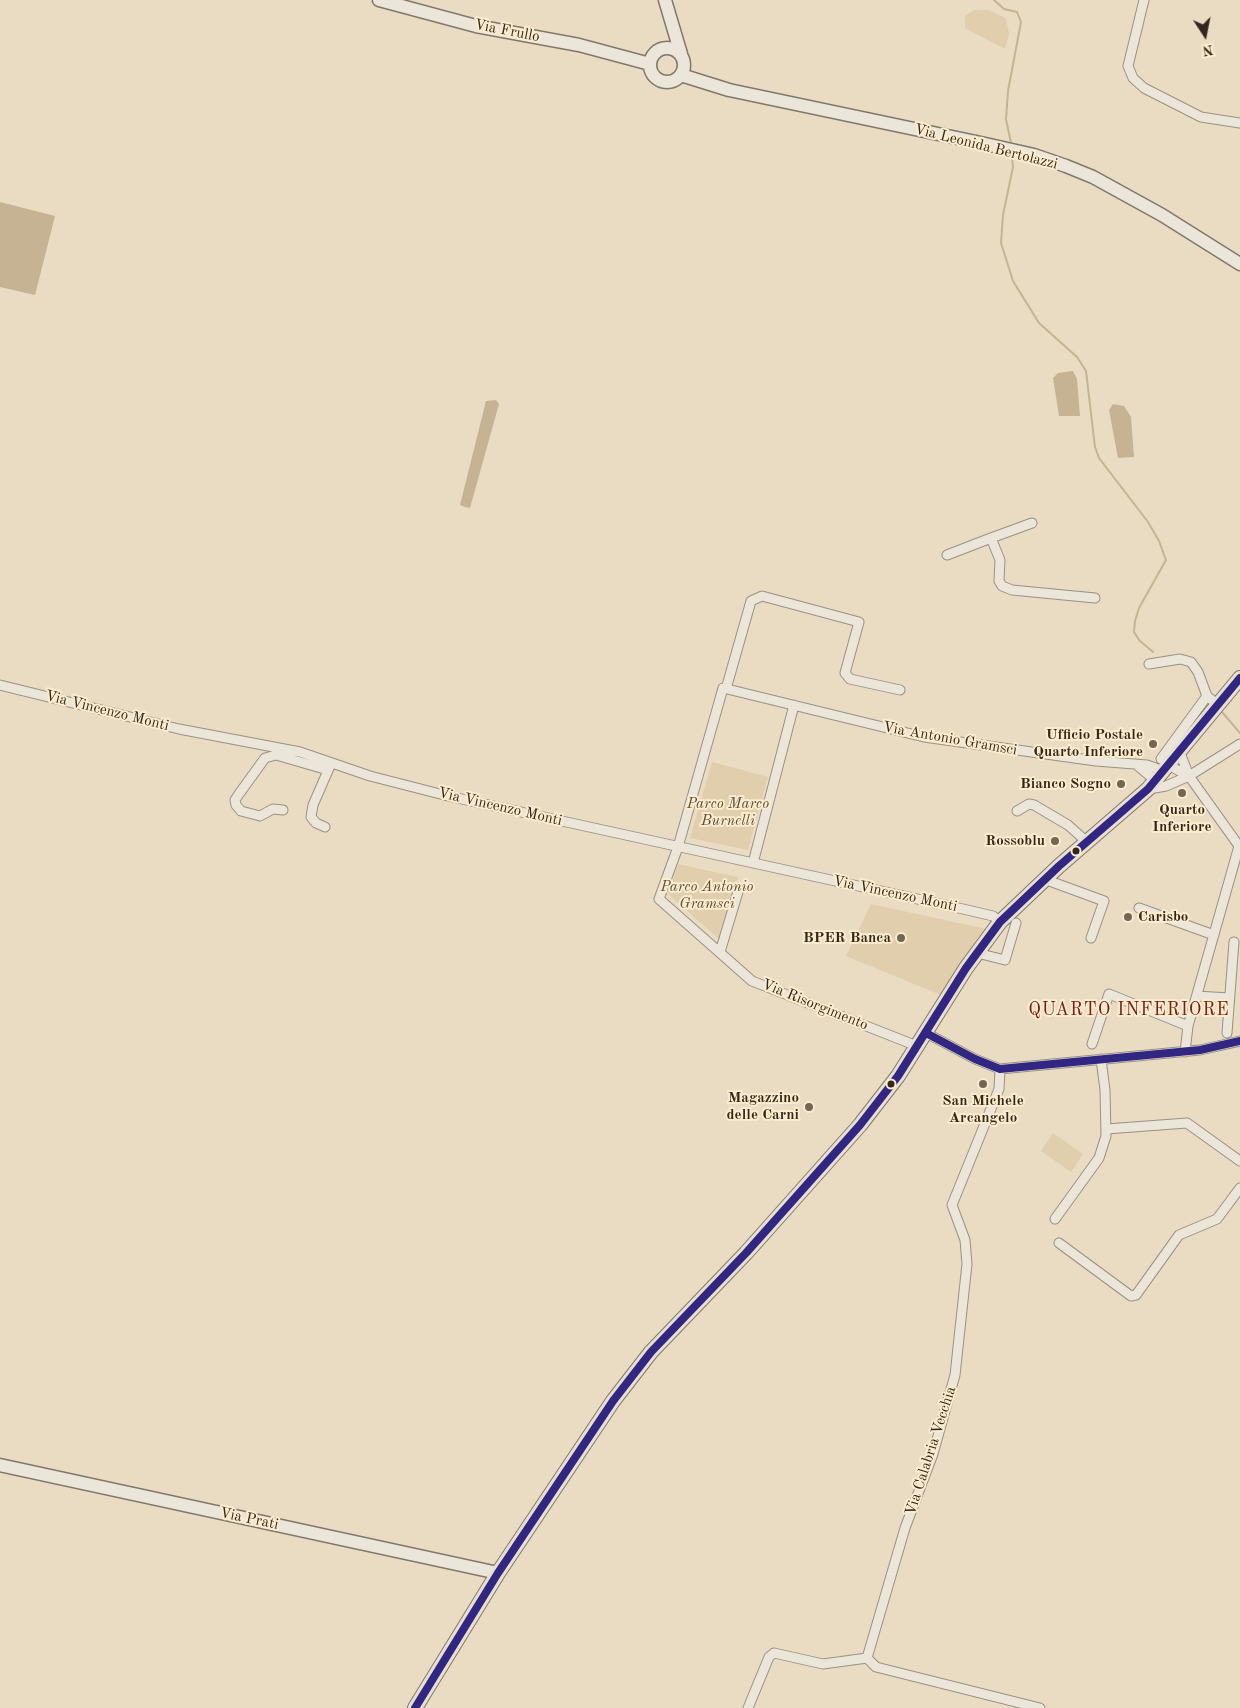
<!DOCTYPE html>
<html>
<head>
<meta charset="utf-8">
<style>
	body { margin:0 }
	#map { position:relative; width:1240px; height:1708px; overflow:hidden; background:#e9dcc3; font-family:"Old Standard TT",serif }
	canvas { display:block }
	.north { position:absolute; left:1180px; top:10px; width:50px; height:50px; -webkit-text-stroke:4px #fbecce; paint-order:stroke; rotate:169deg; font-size:14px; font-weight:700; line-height:20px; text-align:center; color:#34261a }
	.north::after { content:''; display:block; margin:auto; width:18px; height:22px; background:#34261a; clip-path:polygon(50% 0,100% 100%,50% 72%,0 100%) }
</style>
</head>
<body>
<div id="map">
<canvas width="1240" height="1708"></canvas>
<div class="north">N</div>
</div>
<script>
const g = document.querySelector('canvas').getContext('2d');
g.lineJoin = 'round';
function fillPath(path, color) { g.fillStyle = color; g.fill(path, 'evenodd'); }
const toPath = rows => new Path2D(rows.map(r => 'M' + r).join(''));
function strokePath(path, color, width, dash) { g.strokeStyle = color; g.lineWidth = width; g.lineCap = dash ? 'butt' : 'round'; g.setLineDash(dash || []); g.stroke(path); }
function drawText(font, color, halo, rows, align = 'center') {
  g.font = font + ' "Old Standard TT",serif'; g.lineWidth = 4; g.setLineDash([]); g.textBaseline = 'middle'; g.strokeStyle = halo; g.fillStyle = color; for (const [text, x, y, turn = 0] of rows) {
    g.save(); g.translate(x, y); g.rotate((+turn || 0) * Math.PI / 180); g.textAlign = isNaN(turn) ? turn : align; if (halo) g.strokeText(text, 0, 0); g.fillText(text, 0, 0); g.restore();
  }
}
fillPath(toPath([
	[974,10,988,10,1006,18,1009,34,1005,49,965,28,965,16],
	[712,762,768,777,748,850,690,838],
	[678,864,738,877,719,939,668,894],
	[871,904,986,929,968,952,941,995,846,956],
	[1053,1133,1083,1154,1071,1172,1041,1151]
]), '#e0ceac');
fillPath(toPath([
	[0,202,55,216,35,295,0,287],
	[1073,371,1077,379,1080,416,1059,416,1053,378,1058,373],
	[496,400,499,404,470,508,465,507,460,505,486,401],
	[1113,404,1124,406,1131,417,1134,457,1118,458,1109,410]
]), '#c5b393');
strokePath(toPath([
	[994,0,1004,9,1017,12,1021,22,1008,91,1006,119,1011,143],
	[1012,157,1013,167,1003,215,1001,243,1013,281,1039,323,1077,357,1086,371,1095,447,1099,458,1148,522,1159,541,1166,560,1139,608,1135,621,1134,632,1139,640,1153,652],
	[1222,712,1240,733]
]), '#c5b393', 2);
const street = toPath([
	[1144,0,1128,66,1133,78,1144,88,1201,117,1240,123],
	[1032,523,991,538,1000,560,999,581,1002,586,1012,590,1095,598],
	[947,555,991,538],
	[1149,664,1180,659,1191,662,1198,672,1207,696,1218,705],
	[0,685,179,729,300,752,370,776,448,796,963,909,993,916,1000,922],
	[726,689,751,601,762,596,859,622,845,673,850,679,900,690],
	[1180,753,1189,776,1239,846,1188,1026,1185,1052],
	[1161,759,1207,696],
	[1138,766,1156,781],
	[1170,766,1189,776],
	[1149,789,1166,786,1189,776,1240,744],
	[283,810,273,809,260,816,241,811,236,805,235,800,239,794,265,758,276,755,328,770],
	[1017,811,1029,804,1034,805,1068,825,1087,842],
	[325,827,316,823,311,817,313,805,330,766],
	[753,863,794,705],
	[1044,879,1104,901,1091,938],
	[1139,908,1214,935],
	[720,952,738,892],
	[977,953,1005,960,1016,923],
	[1197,996,1229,998],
	[926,1033,975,1059,1000,1069,1200,1050,1240,1041],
	[1227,1033,1234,942],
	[1092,1044,1109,994,1188,1026],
	[917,1046,752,981,659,899,678,847,723,688,924,737,1096,761,1147,765,1158,769,1162,775],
	[1000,1069,999,1089,952,1205,965,1240,967,1264,955,1375,933,1454,905,1528,867,1658,876,1667,1040,1708],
	[1106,1129,1187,1123,1240,1161],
	[1055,1219,1099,1158,1106,1136,1105,1090,1101,1059],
	[1059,1243,1131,1296,1136,1295,1179,1235,1217,1219,1240,1188],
	[748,1708,769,1657,774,1653,823,1664,867,1658]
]);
const secondary = toPath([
	[379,0,476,26,579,45,650,64],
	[665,0,681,54],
	'650 65a17 17 0 1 1 34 0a17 17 0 1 1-34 0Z',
	[681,75,729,90,981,143,1034,155,1066,166,1093,177,1162,215,1240,264],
	[0,1465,498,1573]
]);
const primary = toPath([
	[415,1708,498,1573,613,1401,651,1352,746,1253,860,1125,898,1076,966,968,1000,922,1059,866,1148,789,1240,678]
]);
strokePath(street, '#9a9182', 11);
strokePath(secondary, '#81786a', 15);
strokePath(primary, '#81786a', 16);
strokePath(street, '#ece5d9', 9);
strokePath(secondary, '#ece5d9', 12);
strokePath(primary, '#e8e1d2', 14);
strokePath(toPath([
	[926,1033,975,1059,1000,1069,1200,1050,1240,1041],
	[415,1708,498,1573,613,1401,651,1352,746,1253,860,1125,898,1076,966,968,1000,922,1059,866,1148,789,1240,678]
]), '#312783', 8);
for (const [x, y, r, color] of [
	[1153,744,5,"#736655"],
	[1121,784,5,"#736655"],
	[1182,793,5,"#736655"],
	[1055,841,5,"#736655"],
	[1076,851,4.5,"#34261a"],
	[1128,917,5,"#736655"],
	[901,938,5,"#736655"],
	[891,1084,4.5,"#34261a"],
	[983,1084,5,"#736655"],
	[809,1107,5,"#736655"]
]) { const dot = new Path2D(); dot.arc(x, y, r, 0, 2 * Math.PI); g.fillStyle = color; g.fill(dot); strokePath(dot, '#fbecce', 2); }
drawText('15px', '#34261a', '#fbecce', [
	["Via Frullo",507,31,11],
	["Via Leonida Bertolazzi",986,147,14],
	["Via Vincenzo Monti",107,711,14],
	["Via Antonio Gramsci",950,739,10],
	["Via Vincenzo Monti",500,807,13],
	["Via Vincenzo Monti",895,894,12],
	["Via Risorgimento",815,1005,22],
	["Via Calabria Vecchia",931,1451,-72],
	["Via Prati",249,1519,12]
]);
drawText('bold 15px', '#34261a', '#fbecce', [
	["Ufficio Postale",1143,735],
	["Quarto Inferiore",1143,752],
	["Bianco Sogno",1111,784],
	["Quarto",1182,810,"center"],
	["Inferiore",1182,827,"center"],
	["Rossoblu",1045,841],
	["Carisbo",1138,917,"left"],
	["BPER Banca",891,938],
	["Magazzino",799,1098],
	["delle Carni",799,1115],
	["San Michele",983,1101,"center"],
	["Arcangelo",983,1118,"center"]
], 'right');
drawText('italic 15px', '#5d4d3a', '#fbecce', [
	["Parco Marco",728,804],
	["Burnelli",728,821],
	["Parco Antonio",707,887],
	["Gramsci",707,904]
]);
g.letterSpacing = '1px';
drawText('18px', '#7a1f14', '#fbecce', [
	["QUARTO INFERIORE",1129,1010]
]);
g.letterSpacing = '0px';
</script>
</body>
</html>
